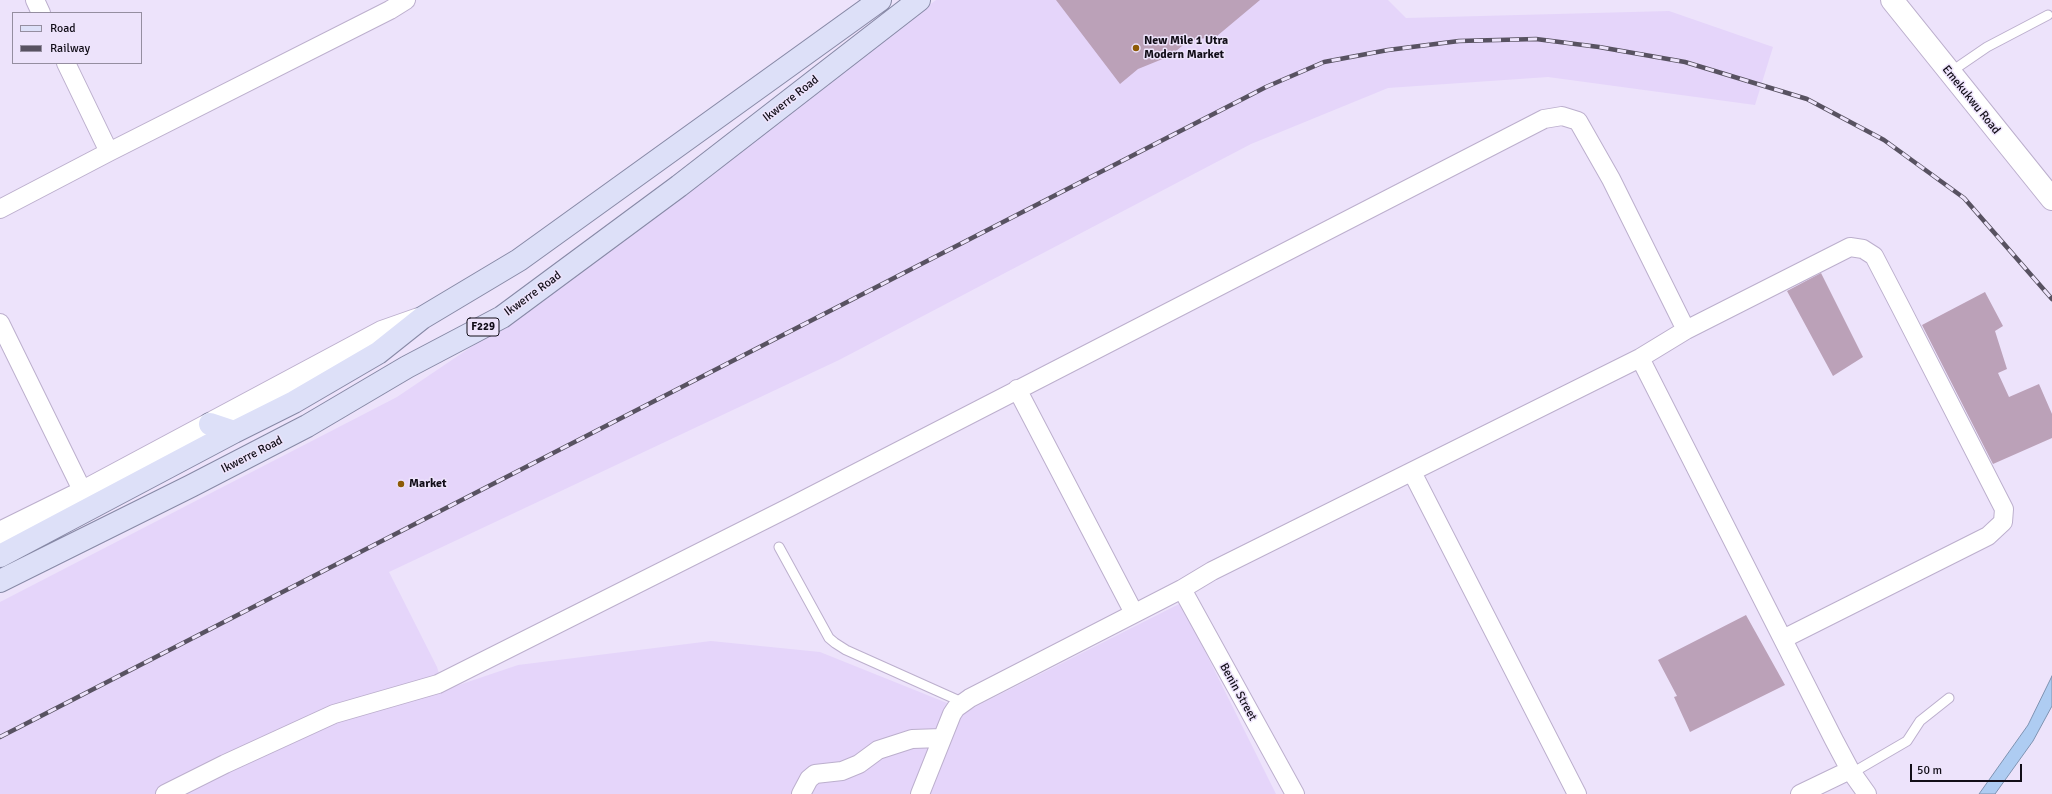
<!DOCTYPE html>
<html>
<head>
<meta charset="utf-8">
<style>
	body { margin:0 }
	#map { position:relative; width:2052px; height:794px; overflow:hidden; background:#ede3fb; font-family:Signika,sans-serif }
	canvas { display:block }
	.legend { position:absolute; left:12px; top:12px; width:130px; height:52px; box-sizing:border-box; background:#ede3fb; border:1px solid #958ea0; margin:0; padding:5px 7px; list-style:none; font-size:12px; color:#120e18 }
	.legend li { display:flex; align-items:center; gap:8px; height:20px }
	.legend b { width:20px; border:1px solid #958ea0 }
	.scale { position:absolute; left:1910px; top:764px; width:112px; height:18px; box-sizing:border-box; border:2px solid #120e18; border-top:0; padding-left:5px; font-size:12px; line-height:14px; white-space:nowrap; color:#120e18; -webkit-text-stroke:3px #ede3fb; paint-order:stroke }
</style>
</head>
<body>
<div id="map">
<canvas width="2052" height="794"></canvas>
<ul class="legend">
<li><b style="height:5px;background:#dde0f8"></b>Road</li>
<li><b style="height:5px;background:#585261"></b>Railway</li>
</ul>
<div class="scale">50 m</div>
</div>
<script>
const g = document.querySelector('canvas').getContext('2d');
g.lineJoin = 'round';
function fillPath(path, color) { g.fillStyle = color; g.fill(path, 'evenodd'); }
const toPath = rows => new Path2D(rows.map(r => 'M' + r).join(''));
function strokePath(path, color, width, dash) { g.strokeStyle = color; g.lineWidth = width; g.lineCap = dash ? 'butt' : 'round'; g.setLineDash(dash || []); g.stroke(path); }
function drawText(font, color, halo, rows, align = 'center') {
  g.font = font + ' Signika,sans-serif'; g.lineWidth = 3; g.setLineDash([]); g.textBaseline = 'middle'; g.strokeStyle = halo; g.fillStyle = color; for (const [text, x, y, turn = 0] of rows) {
    g.save(); g.translate(x, y); g.rotate((+turn || 0) * Math.PI / 180); g.textAlign = isNaN(turn) ? turn : align; if (halo) g.strokeText(text, 0, 0); g.fillText(text, 0, 0); g.restore();
  }
}
fillPath(toPath([
	[936,0,1388,0,1406,18,1669,11,1773,47,1755,105,1548,77,1388,88,1251,144,839,360,389,572,437,667,444,690,518,665,711,641,820,652,967,711,1181,603,1276,794,0,794,0,602,397,397,563,285]
]), '#e5d5fa');
const water = toPath([
	[2052,676,2052,706,2033,741,1995,794,1979,794,2028,725,2052,676]
]);
fillPath(water, '#aeccf2');
strokePath(water, '#7f93b1', 1);
fillPath(toPath([
	[1056,0,1260,0,1217,36,1188,41,1170,56,1138,69,1120,84],
	[1821,273,1863,357,1833,376,1787,291],
	[1985,292,2003,326,1995,331,2007,369,1998,373,2009,397,2039,384,2052,414,2052,438,1993,464,1922,325],
	[1746,615,1785,685,1690,732,1674,697,1677,696,1658,660]
]), '#bba1b8');
const service = toPath([
	[1949,73,1987,47,2048,15],
	[779,547,829,638,835,643,846,650,962,702],
	[1852,773,1907,741,1920,721,1949,698]
]);
const minor = toPath([
	[35,0,41,13],
	[66,63,109,152],
	[0,209,109,152,390,10,406,0],
	[0,323,83,492],
	[1640,358,1834,740,1850,770,1867,794],
	[1017,389,1134,613],
	[1412,472,1577,794],
	[1182,589,1295,794],
	[165,794,225,764,334,714,438,684,792,506,1544,119,1562,116,1578,121,1611,179,1686,330],
	[801,794,809,779,815,774,842,771,859,764,878,750,912,739,942,738],
	[920,794,952,714,956,708,970,698,1182,589,1212,571,1640,358,1686,330,1850,247,1863,249,1874,256,1900,306,2004,509,2003,522,1988,536,1783,639],
	[1800,794,1850,770]
]);
const tertiary = toPath([
	[1892,0,2052,199],
	[0,533,83,492,382,332,419,319]
]);
const primary = toPath([
	[210,424,234,432],
	[0,556,234,432,294,402,378,353,422,318,519,260,880,0],
	[0,581,191,486,307,426,407,367,502,317,679,186,919,0]
]);
strokePath(service, '#bcafcd', 11);
strokePath(minor, '#bcafcd', 20);
strokePath(tertiary, '#bcafcd', 24);
strokePath(primary, '#8789a6', 24);
strokePath(service, '#fff', 9);
strokePath(minor, '#fff', 18);
strokePath(tertiary, '#fff', 22);
strokePath(primary, '#dde0f8', 22);
const rail = toPath([
	[0,737,1266,87,1324,62,1388,50,1459,41,1536,39,1599,47,1685,62,1807,99,1884,140,1964,198,2052,299]
]);
strokePath(rail, '#585261', 4.5);
strokePath(rail, '#ede3fb', 3, [9]);
for (const [x, y, r, color] of [
	[1136,48,4,"#8d5a06"],
	[401,484,4,"#8d5a06"]
]) { const dot = new Path2D(); dot.arc(x, y, r, 0, 2 * Math.PI); g.fillStyle = color; g.fill(dot); strokePath(dot, '#ede3fb', 1.5); }
for (const [x, y, w] of [
	[483,327,32]
]) { const box = new Path2D(); box.roundRect(x - w / 2, y - 9, w, 18, 3); g.fillStyle = '#ede3fb'; g.fill(box); strokePath(box, '#120e18', 1); }
drawText('bold 11px', '#120e18', null, [
	["F229",483,327]
]);
drawText('bold 12px', '#120e18', '#ede3fb', [
	["New Mile 1 Utra",1144,41],
	["Modern Market",1144,55],
	["Market",409,484]
], 'left');
drawText('12px', '#120e18', '#ede3fb', [
	["Ikwerre Road",791,99,-38],
	["Emekukwu Road",1971,100,51],
	["Ikwerre Road",533,294,-36],
	["Ikwerre Road",252,455,-27],
	["Benin Street",1238,692,61]
]);
</script>
</body>
</html>
